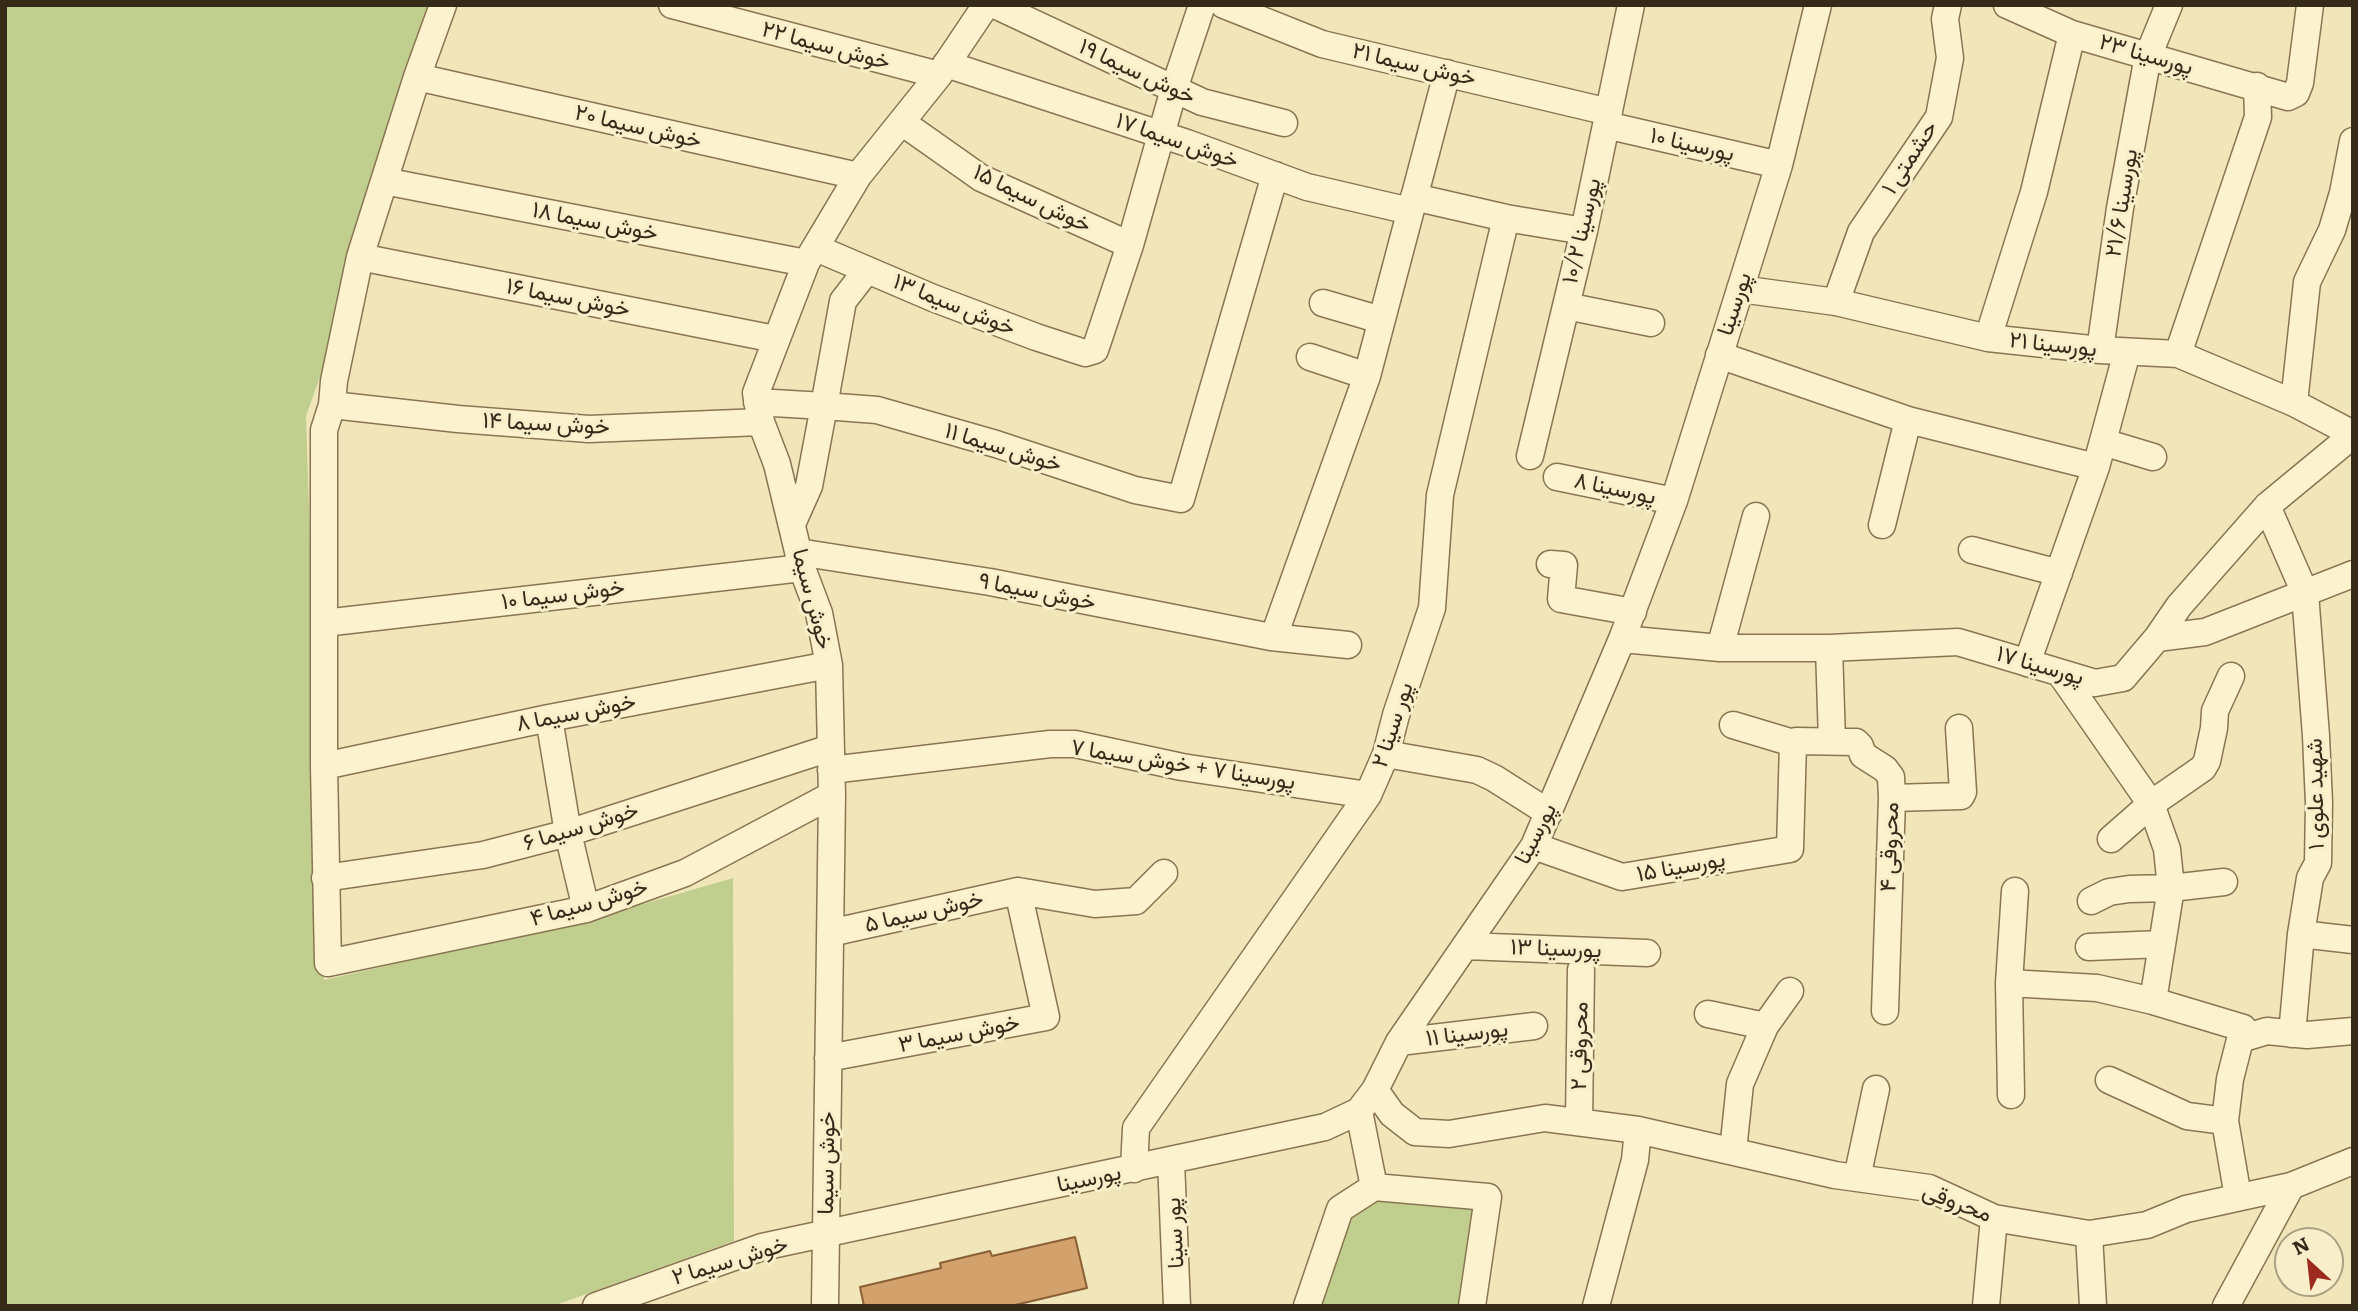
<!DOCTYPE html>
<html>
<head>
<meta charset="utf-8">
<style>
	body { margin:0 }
	#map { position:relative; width:2358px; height:1311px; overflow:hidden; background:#f1e6ba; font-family:Literata,serif }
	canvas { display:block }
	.frame { position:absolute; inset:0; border:7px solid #362a19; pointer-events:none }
	.north { position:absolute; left:2274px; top:1227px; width:70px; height:70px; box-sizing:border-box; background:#f8efca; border:2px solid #aaa083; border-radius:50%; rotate:333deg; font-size:19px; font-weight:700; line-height:28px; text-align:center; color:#362a19 }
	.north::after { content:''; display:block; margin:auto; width:24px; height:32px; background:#9d2a1e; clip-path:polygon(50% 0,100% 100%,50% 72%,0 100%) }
</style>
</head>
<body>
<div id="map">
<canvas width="2358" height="1311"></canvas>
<div class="frame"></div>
<div class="north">N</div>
</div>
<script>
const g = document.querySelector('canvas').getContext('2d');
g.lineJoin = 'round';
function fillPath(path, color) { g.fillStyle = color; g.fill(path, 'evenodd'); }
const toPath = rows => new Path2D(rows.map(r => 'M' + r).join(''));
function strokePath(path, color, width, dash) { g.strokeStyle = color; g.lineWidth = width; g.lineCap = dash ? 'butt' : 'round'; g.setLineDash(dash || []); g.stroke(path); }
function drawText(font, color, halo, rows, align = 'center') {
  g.font = font + ' Literata,Vazirmatn,serif'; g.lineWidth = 6; g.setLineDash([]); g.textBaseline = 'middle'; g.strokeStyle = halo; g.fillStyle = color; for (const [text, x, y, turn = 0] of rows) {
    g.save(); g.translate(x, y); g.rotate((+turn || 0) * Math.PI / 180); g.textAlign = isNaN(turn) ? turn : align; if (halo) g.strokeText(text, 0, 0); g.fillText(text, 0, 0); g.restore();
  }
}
fillPath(toPath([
	[5,5,454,5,306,416,324,980,588,920,733,878,734,1241,553,1306,5,1306],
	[1390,1193,1478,1207,1461,1306,1320,1306,1340,1247,1357,1207]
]), '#c1cf8e');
const building = toPath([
	[1075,1237,1087,1288,1011,1306,864,1306,860,1287,941,1268,940,1263,990,1251,992,1256,1075,1237]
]);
fillPath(building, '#d3a16c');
strokePath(building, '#8a6037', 2);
const minor = toPath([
	[443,5,417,77,360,257,334,381,332,405,324,430,324,766,328,963,586,909,685,873,832,795],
	[672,5,939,75],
	[995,5,1202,102,1284,123],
	[1224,5,1322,44,1609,112],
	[2007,5,2072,34,2288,97,2296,93,2300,83,2310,5],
	[946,64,1187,143,1307,187,1410,211],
	[417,77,858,176],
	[903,123,981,178,1130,245],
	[1606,125,1779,165],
	[384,181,806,263],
	[1414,197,1506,218,1584,231],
	[816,248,933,298,1036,337,1085,353,1095,350,1130,245,1174,89,1202,5],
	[360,257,775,339],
	[1740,289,1836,302,1988,338,2100,350,2178,354,2294,403,2353,434],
	[1836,302,1861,232,1939,117,1950,58,1945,19,1948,5],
	[1323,303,1381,320],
	[1566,306,1651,323],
	[1988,338,2034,192,2072,34],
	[2100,350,2120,208,2148,56,2169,5],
	[2178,354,2258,117,2257,86],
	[1719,355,1908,420,2096,467],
	[1310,357,1367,376],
	[757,402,824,406,843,301,867,270],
	[2294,403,2307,282,2332,230,2343,193,2353,141],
	[332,405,458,419,589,429,761,422],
	[2103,442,2153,457],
	[1530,456,1584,231,1631,5],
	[1557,477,1674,501],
	[2267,506,2305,593,2316,736,2319,803,2318,863,2310,878,2301,934,2292,1034],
	[792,524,809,486,824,406,877,410,996,444,1135,490,1181,499,1275,175],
	[1882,525,1908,420],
	[1972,550,2059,573],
	[798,552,990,582,1271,637,1348,645],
	[1550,564,1564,565,1561,599,1633,612],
	[324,623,802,568],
	[1274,636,1367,376,1447,73],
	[2157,638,2205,632,2353,574],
	[1622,639,1720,648,1829,648,1958,642,2095,683,2123,678,2157,638,2179,606,2267,506,2353,435],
	[1720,648,1756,516],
	[1829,648,1832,741],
	[2027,663,2096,467,2127,352],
	[2060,673,2151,804,2167,849,2171,888,2153,1001],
	[549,718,568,833,586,909],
	[1733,725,1793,743],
	[1386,754,1477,770,1494,778,1549,813],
	[324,766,549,718,829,665],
	[831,770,1050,744,1075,744,1182,767,1368,795],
	[1892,798,1961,796,1963,792,1959,728],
	[2111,839,2151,804,2203,768,2207,761,2214,728,2215,711,2231,676],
	[1534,846,1622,877,1790,849,1793,743,1796,741,1856,742,1860,746,1863,755,1885,769,1891,777,1892,798,1885,1011],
	[325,878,483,855,568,833,830,748],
	[2091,901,2109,892,2129,889,2171,888,2224,882],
	[830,933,1018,891,1095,904,1136,901,1164,873],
	[2301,934,2353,940],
	[1465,946,1647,953],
	[2089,947,2162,944],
	[2009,983,2097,988,2153,1001,2243,1028,2230,1079,2225,1121,2238,1197],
	[1708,1014,1765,1026],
	[2240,1039,2267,1031,2307,1035,2353,1031],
	[1399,1042,1534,1026],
	[828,1058,1046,1017,1018,891],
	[2109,1080,2187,1116,2225,1121],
	[1375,1090,1392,1114,1415,1132,1449,1134,1545,1118,1638,1130,1835,1175,1929,1188,1994,1218,2089,1234,2147,1225,2186,1209,2291,1186,2353,1161],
	[2011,1095,2009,983,2015,891],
	[1359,1111,1374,1187],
	[1579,1122,1581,970],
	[1733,1151,1740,1084,1765,1026,1790,991],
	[1171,1161,1177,1306],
	[1134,1169,1136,1128,1368,795,1386,754,1396,715,1432,608,1440,495,1506,218],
	[1857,1178,1876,1089],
	[1374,1187,1488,1197,1472,1306],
	[2089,1234,2093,1306],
	[596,1306,762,1247,1325,1127,1359,1111,1375,1090,1399,1042,1534,846,1622,639,1674,501,1779,165,1818,5],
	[825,1306,832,795,829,665,819,613,802,568,777,464,761,422,756,393,806,263,858,176,939,75,986,5],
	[1307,1306,1340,1209,1374,1187],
	[1596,1306,1635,1160,1638,1130],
	[1986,1306,1994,1218],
	[2226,1306,2291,1186]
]);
strokePath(minor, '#897553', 29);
strokePath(minor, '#fcf2cd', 26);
drawText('23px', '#362a19', '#f8efca', [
	["خوش سیما ۲۲",826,46,15],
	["پورسینا ۲۳",2146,55,16],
	["خوش سیما ۲۱",1414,65,13],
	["خوش سیما ۱۹",1137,72,25],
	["خوش سیما ۲۰",638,127,13],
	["خوش سیما ۱۷",1177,141,19],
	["پورسینا ۱۰",1692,145,13],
	["حشمتی ۱",1910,158,-57],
	["خوش سیما ۱۵",1032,199,26],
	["پورسینا ۲۱/۶",2122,203,-81],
	["خوش سیما ۱۸",595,222,11],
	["پورسینا ۱۰/۲",1582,231,-77],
	["خوش سیما ۱۶",568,298,11],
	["پورسینا",1735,304,-72],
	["خوش سیما ۱۳",954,305,22],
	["پورسینا ۲۱",2053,345,6],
	["خوش سیما ۱۴",546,424,3],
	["خوش سیما ۱۱",1003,448,17],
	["پورسینا ۸",1615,489,12],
	["خوش سیما ۹",1037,592,11],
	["خوش سیما ۱۰",563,595,-7],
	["خوش سیما",812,599,75],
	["پورسینا ۱۷",2040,666,16],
	["خوش سیما ۸",576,713,-11],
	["پور سینا ۲",1393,725,-72],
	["پورسینا ۷ + خوش سیما ۷",1183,765,9],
	["شهید علوی ۱",2316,794,-91],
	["خوش سیما ۶",581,827,-17],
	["پورسینا",1536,834,-63],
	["محروقی ۴",1890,847,-88],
	["پورسینا ۱۵",1681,867,-10],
	["خوش سیما ۴",589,903,-16],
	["خوش سیما ۵",924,912,-13],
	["پورسینا ۱۳",1556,949,2],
	["خوش سیما ۳",959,1034,-11],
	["پورسینا ۱۱",1467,1034,-7],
	["محروقی ۲",1580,1046,-89],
	["خوش سیما",827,1163,-89],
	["پورسینا",1089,1179,-12],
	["محروقی",1957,1203,21],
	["پور سینا",1175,1233,-93],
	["خوش سیما ۲",730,1261,-17]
]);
</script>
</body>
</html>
